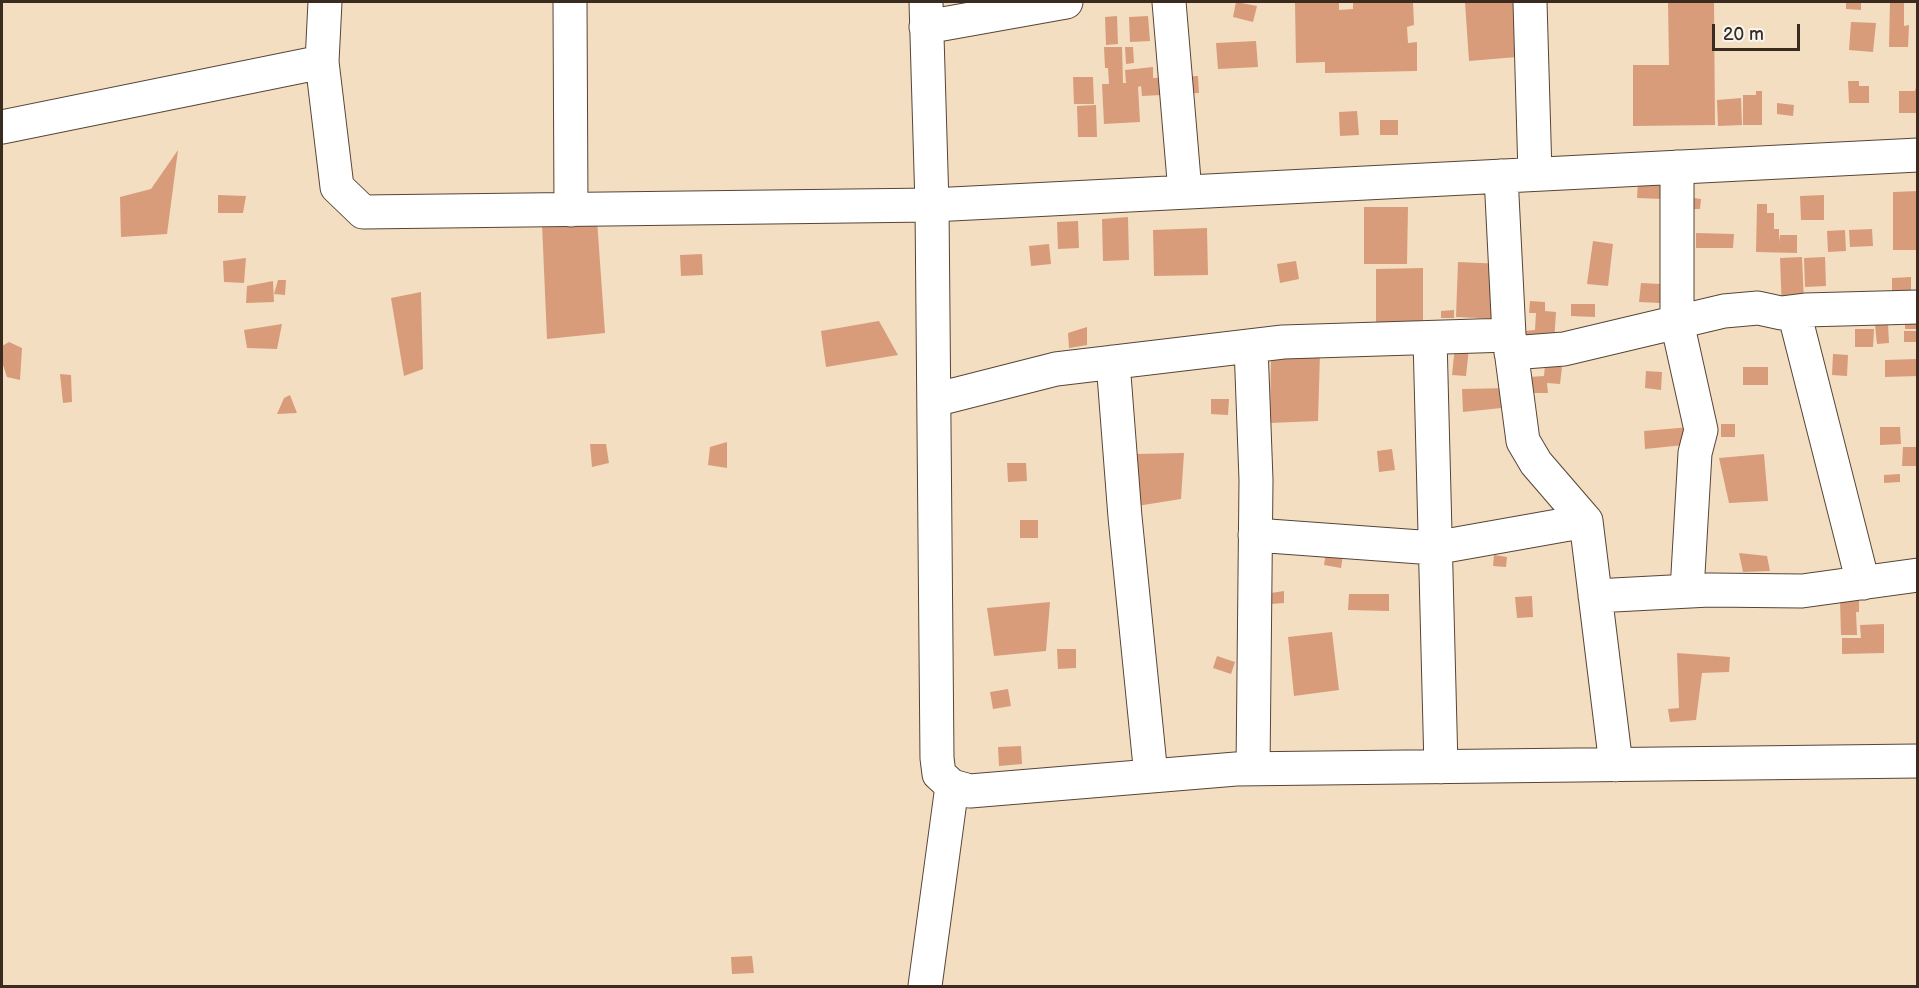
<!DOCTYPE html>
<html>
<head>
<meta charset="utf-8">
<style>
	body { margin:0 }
	#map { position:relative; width:1919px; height:988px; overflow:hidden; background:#f3dec2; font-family:"Balsamiq Sans",sans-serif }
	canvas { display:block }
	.frame { position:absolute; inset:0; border:3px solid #3b2a1e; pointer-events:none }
	.scale { position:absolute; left:1712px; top:24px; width:88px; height:27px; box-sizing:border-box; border:3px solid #3b2a1e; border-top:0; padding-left:8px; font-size:18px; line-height:21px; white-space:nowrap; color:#3b2a1e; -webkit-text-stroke:4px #f6f6f2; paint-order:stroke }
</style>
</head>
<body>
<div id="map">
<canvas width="1919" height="988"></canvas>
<div class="frame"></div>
<div class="scale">20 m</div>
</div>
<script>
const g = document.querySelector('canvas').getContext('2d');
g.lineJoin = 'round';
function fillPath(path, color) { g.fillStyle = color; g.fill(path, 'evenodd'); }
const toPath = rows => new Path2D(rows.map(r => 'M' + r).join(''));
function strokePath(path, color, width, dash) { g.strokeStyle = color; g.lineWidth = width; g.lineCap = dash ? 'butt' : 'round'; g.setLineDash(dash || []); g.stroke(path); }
fillPath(toPath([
	[1236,2,1257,6,1253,22,1233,17],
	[1295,2,1339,2,1339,10,1353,9,1353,2,1413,2,1414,25,1407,27,1408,43,1417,42,1417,71,1325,73,1325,62,1296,63],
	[1465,2,1513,2,1517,57,1469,61],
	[1668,2,1714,2,1715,125,1633,126,1633,65,1669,65],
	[1846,2,1861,2,1861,10,1846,9],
	[1890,2,1904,2,1904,26,1909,25,1908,47,1889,47],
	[1117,16,1118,44,1106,45,1105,17],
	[1148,16,1150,41,1130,42,1129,17],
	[1851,22,1876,23,1873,52,1849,50],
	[1256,41,1258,67,1218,69,1216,43],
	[1104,47,1122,47,1123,83,1126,83,1125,70,1153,67,1153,78,1198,76,1199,93,1142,96,1141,86,1138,87,1140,122,1104,124,1102,84,1109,84,1108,68,1105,68],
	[1125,47,1133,47,1134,63,1126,64],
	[1073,77,1093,77,1094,104,1074,104],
	[1848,81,1859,81,1859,86,1869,86,1869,103,1849,103],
	[1917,83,1917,113,1899,113,1899,91,1915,91],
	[1756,91,1762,91,1762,125,1743,125,1743,95,1756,95],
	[1741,98,1742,125,1718,126,1717,100],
	[1777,103,1794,105,1793,116,1777,114],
	[1096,105,1097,137,1078,137,1077,106],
	[1357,111,1359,135,1340,136,1339,112],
	[1380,120,1398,120,1398,135,1380,135],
	[178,150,167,234,121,237,120,197,151,189],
	[1638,181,1663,183,1662,199,1637,198],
	[1918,191,1918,250,1893,250,1893,192],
	[218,195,246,196,243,213,218,213],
	[1824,195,1824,220,1801,220,1800,196],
	[1694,198,1701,199,1700,209,1693,209],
	[1757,204,1767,204,1767,213,1774,213,1774,229,1779,229,1779,242,1780,235,1797,235,1797,253,1756,252],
	[1364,207,1408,207,1407,264,1364,264],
	[1128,217,1129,260,1103,261,1102,219],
	[597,220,605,333,547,339,542,224],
	[1078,221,1079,248,1058,249,1057,222],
	[1207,228,1208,275,1154,276,1153,230],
	[1872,229,1873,246,1850,247,1849,230],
	[1845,230,1846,251,1828,252,1827,231],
	[1696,233,1734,234,1733,248,1696,248],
	[1593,241,1613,244,1608,286,1587,284],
	[1049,244,1051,264,1031,266,1029,246],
	[702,254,703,275,681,276,680,255],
	[1802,257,1804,303,1782,311,1780,258],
	[1825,257,1826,286,1805,287,1804,258],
	[246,258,244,283,224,282,223,261],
	[1296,261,1299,279,1280,283,1277,264],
	[1458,262,1504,264,1501,319,1456,317],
	[1423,268,1423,326,1376,326,1376,269],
	[1911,277,1911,295,1892,295,1892,278],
	[278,280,286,280,285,295,274,294],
	[273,281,274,302,246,303,247,286],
	[1641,283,1661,284,1660,303,1639,302],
	[421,292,423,369,404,376,391,298],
	[1530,301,1545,302,1545,311,1556,312,1554,343,1525,347,1525,331,1535,330,1536,313,1529,313],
	[1571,304,1595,304,1595,317,1571,316],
	[1454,310,1454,318,1441,318,1441,311],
	[879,321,898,355,826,367,821,331],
	[1905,321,1916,321,1916,329,1905,329],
	[282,324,277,349,247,348,244,330],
	[1888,324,1889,343,1877,344,1875,325],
	[1087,327,1087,345,1069,348,1068,333],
	[1855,329,1874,329,1873,347,1855,347],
	[1904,331,1916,331,1916,342,1904,342],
	[9,342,22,348,20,380,7,377,2,362,2,346],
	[1455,346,1469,348,1466,376,1452,375],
	[1271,353,1320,353,1318,421,1270,423],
	[1833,354,1848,355,1847,376,1832,375],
	[1917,359,1918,376,1885,377,1885,360],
	[1545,365,1562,367,1560,384,1547,383,1548,393,1529,393,1529,377,1544,376],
	[1743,367,1768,367,1768,385,1743,385],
	[1646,371,1662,372,1661,390,1645,388],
	[60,374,71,375,72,402,63,403],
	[1509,388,1511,407,1463,412,1462,389],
	[290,395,297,413,277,414,284,398],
	[1211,399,1229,399,1228,415,1211,414],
	[1721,424,1735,424,1735,437,1721,437],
	[1690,427,1694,444,1645,449,1644,431],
	[1880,427,1900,427,1901,444,1880,445],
	[727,442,727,468,708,465,710,447],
	[590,444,606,444,609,463,592,467],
	[1903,447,1918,447,1918,466,1902,466],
	[1392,449,1395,470,1379,472,1377,451],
	[1184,453,1181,499,1137,506,1136,454],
	[1764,454,1768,501,1729,503,1719,458],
	[1007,463,1026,463,1027,481,1008,482],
	[1900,474,1900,482,1884,483,1884,475],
	[1020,520,1038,520,1038,538,1020,538],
	[1326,552,1343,555,1341,568,1324,565],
	[1739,553,1767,556,1770,571,1743,572],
	[1494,555,1507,557,1506,567,1493,566],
	[1284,591,1284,603,1271,604,1271,593],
	[1349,594,1389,594,1389,611,1348,610],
	[1532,596,1533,617,1517,618,1515,597],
	[1859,598,1859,612,1856,612,1857,635,1841,635,1840,599],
	[1050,602,1046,651,994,656,987,608],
	[1884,624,1884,653,1842,654,1842,638,1861,638,1860,625],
	[1332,632,1339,690,1294,696,1288,637],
	[1057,649,1076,649,1076,668,1058,669],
	[1677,653,1730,657,1729,672,1702,673,1696,720,1670,722,1668,709,1679,708],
	[1217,656,1235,662,1231,674,1213,668],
	[1008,689,1011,706,993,709,990,692],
	[1021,746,1022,764,999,766,998,747],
	[752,956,754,973,732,974,731,957]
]), '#d89c7a');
const street = toPath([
	[325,2,322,62,337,187,363,212,932,205,1918,155],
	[570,2,571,210],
	[926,2,932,205,937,758,939,774,952,786,970,791,1236,769,1918,761],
	[1169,2,1185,192],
	[1530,2,1535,174],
	[926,27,1066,2],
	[2,127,322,62],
	[1677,167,1677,322,1701,430,1695,453,1687,591],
	[1501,176,1509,335,1523,441,1536,463,1586,521,1616,765],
	[1794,312,1863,583],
	[1430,338,1441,767],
	[1251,346,1256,480,1253,769],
	[1511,353,1564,349,1724,311,1758,308,1781,313,1805,310,1918,307],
	[1113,362,1125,517,1151,776],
	[934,400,1056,369,1283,342,1509,335],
	[1255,535,1434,548,1586,521],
	[1595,596,1709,590,1802,591,1918,575],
	[925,986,952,786]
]);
strokePath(street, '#574537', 35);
strokePath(street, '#fff', 33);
</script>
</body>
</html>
